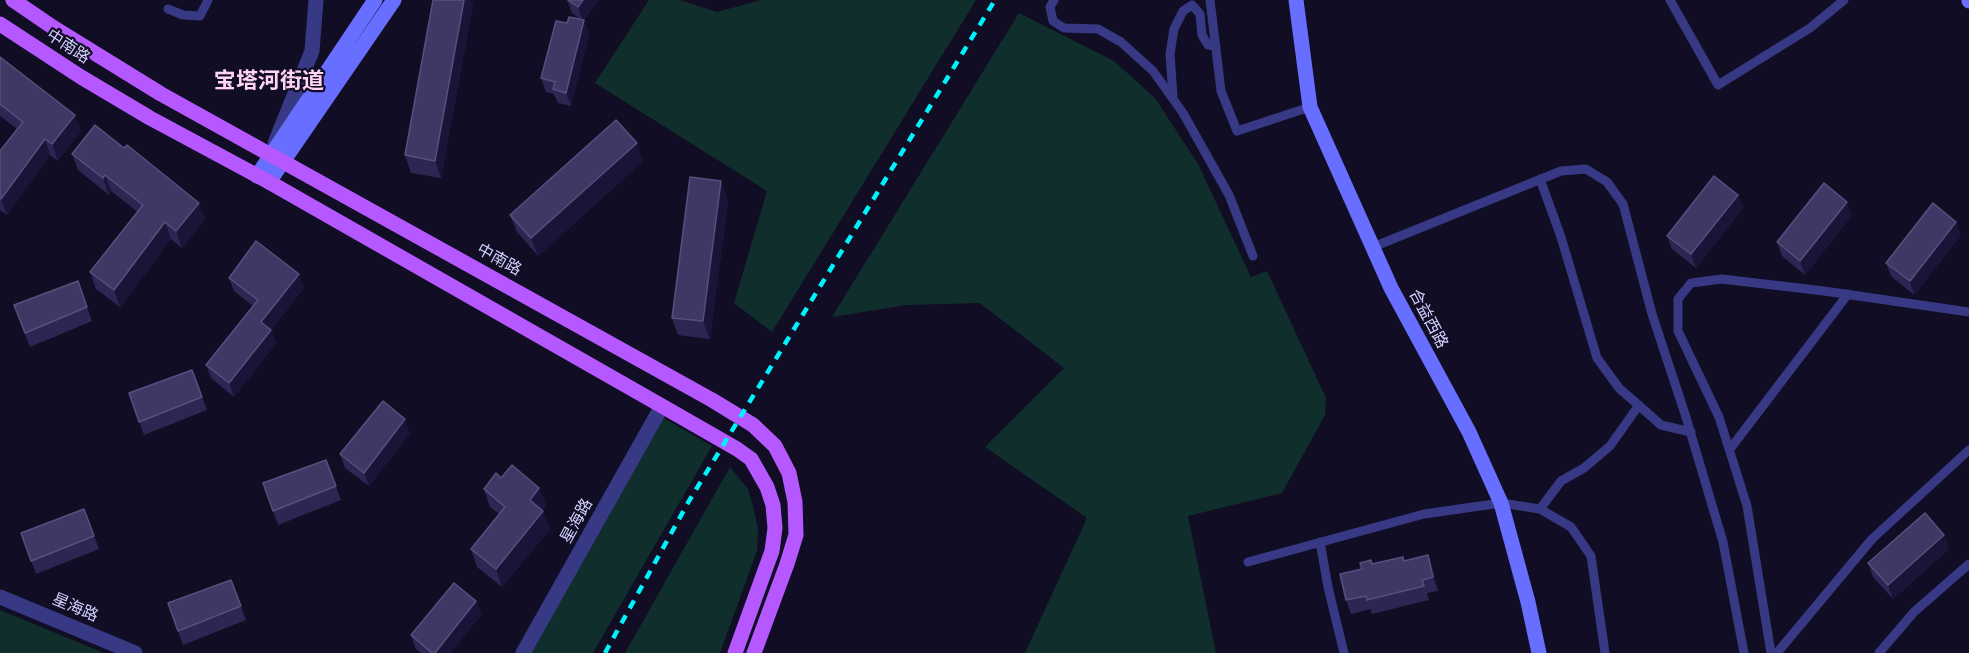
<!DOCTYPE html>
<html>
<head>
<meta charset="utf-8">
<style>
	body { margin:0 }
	canvas { display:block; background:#100d24 }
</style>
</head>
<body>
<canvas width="1969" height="653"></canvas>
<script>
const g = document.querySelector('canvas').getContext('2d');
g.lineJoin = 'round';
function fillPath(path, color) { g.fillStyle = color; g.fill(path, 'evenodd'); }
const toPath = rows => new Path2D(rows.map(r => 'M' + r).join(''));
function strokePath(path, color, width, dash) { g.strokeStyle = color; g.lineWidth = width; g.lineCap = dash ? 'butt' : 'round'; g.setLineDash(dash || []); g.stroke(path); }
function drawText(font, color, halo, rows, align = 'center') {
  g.font = font + ' Arial,"Noto Sans SC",sans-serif'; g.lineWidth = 4.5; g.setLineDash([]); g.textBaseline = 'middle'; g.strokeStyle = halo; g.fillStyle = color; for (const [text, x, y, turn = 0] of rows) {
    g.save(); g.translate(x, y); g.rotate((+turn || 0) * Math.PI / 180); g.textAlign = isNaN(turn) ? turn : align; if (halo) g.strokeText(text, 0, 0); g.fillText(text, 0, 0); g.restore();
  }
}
fillPath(toPath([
	[649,0,680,0,717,12,761,0,976,0,772,332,734,303,767,191,595,83],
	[1019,13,1114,61,1155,98,1198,164,1251,277,1267,271,1326,398,1325,415,1282,493,1188,516,1216,653,1025,653,1087,518,985,447,1064,368,980,303,906,305,832,317],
	[660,416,712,446,593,653,530,653],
	[730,467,748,489,753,506,758,529,757,551,720,653,625,653],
	[0,610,104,653,0,653]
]), '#102e2b');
strokePath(toPath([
	[1054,0,1050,7,1053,21,1064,28,1098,29,1121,42,1153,71,1183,113,1229,195,1253,256],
	[1210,0,1221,91,1237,131,1310,107],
	[1670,0,1718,85,1810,28,1844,0],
	[168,9,183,15,200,16,208,0],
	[1173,97,1170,54,1174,29,1183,11,1192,5,1200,14,1202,35,1208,45,1216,46],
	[1540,179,1561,237,1597,358,1619,388,1661,425,1691,432],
	[1373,247,1561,171,1586,169,1607,182,1623,204,1652,314,1685,414,1723,542,1744,653],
	[1730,449,1848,294],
	[1540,509,1561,481,1584,468,1610,446,1639,405],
	[1320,542,1328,587,1344,653],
	[1248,562,1424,514,1501,503,1540,509,1571,527,1591,556,1605,653],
	[1771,653,1747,506,1719,417,1678,331,1678,299,1691,283,1722,279,1824,291,1969,312],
	[1777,653,1872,539,1969,450],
	[1879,653,1914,612,1969,564]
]), '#373985', 9);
strokePath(toPath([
	[275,143,312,51,316,0],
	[0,597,135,653],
	[523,653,662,406]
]), '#373985', 15);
strokePath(toPath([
	[1296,0,1310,107,1391,288,1469,432,1501,503,1528,602,1539,653],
	[1969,0,1969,1],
	[257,176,375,0],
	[269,182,394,0]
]), '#686eff', 15);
strokePath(toPath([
	[13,0,54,28,161,94,712,400,753,425,775,446,789,473,795,502,796,535,787,564,754,653],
	[0,24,81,77,150,118,269,182,662,406,737,449,751,459,767,487,773,505,775,528,772,551,735,653]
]), '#b658ff', 15);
strokePath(toPath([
	[605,653,689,501,995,0]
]), '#00f3fc', 4.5, [9, 8]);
fillPath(toPath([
	[567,0,599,0,583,20,584,20,589,34,571,106,558,103,554,94,546,92,541,78,567,23,581,20,572,13],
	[473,4,441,178,411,173,405,155],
	[0,57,75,115,81,131,58,161,50,155,7,215,0,210,0,151,17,129,0,116],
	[72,154,205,219,182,248,171,239,120,307,96,289,90,272,138,212,111,191,109,195,78,170],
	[643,161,538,256,517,232,510,215],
	[1738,195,1743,208,1696,268,1672,249,1667,236],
	[728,199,710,339,678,335,672,318],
	[1852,215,1805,275,1782,256,1777,242],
	[1961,235,1914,295,1891,276,1886,263],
	[299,274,304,288,271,330,276,343,234,397,211,378,206,365,253,306,234,291,229,278],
	[78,281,92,321,30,347,14,305],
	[192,370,207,410,144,435,129,393],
	[410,433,369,486,345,468,340,454],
	[326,460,341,500,278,525,263,483],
	[501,478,539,488,546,505,542,510,543,511,550,529,502,587,477,567,471,549,499,514,490,507,484,489],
	[84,509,99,549,36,574,21,533],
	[1944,535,1949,549,1893,599,1873,577,1868,563],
	[1428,555,1433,569,1438,591,1427,593,1429,600,1372,614,1370,609,1351,614,1346,600,1371,560,1373,564,1404,561],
	[231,580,246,620,183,645,168,603],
	[476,601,481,615,450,653,421,653,416,649,411,635]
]), '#2c2653');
fillPath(toPath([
	[464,0,471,0,473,4,441,178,435,161],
	[583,0,599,0,583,21,578,7],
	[584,20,589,34,571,106,566,93],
	[75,115,81,131,58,161,52,144],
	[45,139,50,155,7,215,1,199],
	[637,143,643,161,538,256,531,238],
	[105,175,111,191,109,195,103,178],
	[721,181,728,199,710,339,703,321],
	[1738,195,1743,208,1696,268,1691,254],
	[1847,202,1852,215,1805,275,1800,261],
	[199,203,205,219,182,248,176,231],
	[165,222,171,239,120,307,114,290],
	[1956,222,1961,235,1914,295,1910,281],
	[299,274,304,288,271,330,276,343,234,397,229,383,261,322],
	[405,419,410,433,369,486,364,473],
	[539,488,546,505,536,517,530,500],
	[543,511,550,529,502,587,496,569],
	[1944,535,1949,549,1893,599,1888,585],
	[1428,555,1433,569,1438,591,1433,577],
	[476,601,481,615,450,653,435,653]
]), '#191438');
const building = toPath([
	[433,0,464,0,435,161,405,155,433,0],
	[568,0,583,0,578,7,568,0],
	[569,17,584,20,566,93,553,89,555,82,541,78,556,21,567,23,569,17],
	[0,57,75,115,52,144,45,139,1,199,0,198,0,151,23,122,0,104,0,57],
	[616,120,637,143,531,238,510,215,616,120],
	[95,125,124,148,127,145,199,203,176,231,165,222,114,290,90,272,143,205,105,175,103,178,72,154,95,125],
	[1714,176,1738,195,1691,254,1667,236,1714,176],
	[690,177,721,181,703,321,672,318,690,177],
	[1824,183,1847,202,1800,261,1777,242,1824,183],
	[1933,203,1956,222,1910,281,1886,263,1933,203],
	[256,241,299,274,261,322,271,330,229,383,206,365,258,300,229,278,256,241],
	[78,281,87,307,25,333,14,305,78,281],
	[192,370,202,397,139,422,129,393,192,370],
	[383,401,405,419,364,473,340,454,383,401],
	[326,460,336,486,273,511,263,483,326,460],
	[512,465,539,488,530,500,543,511,496,569,471,549,505,507,484,489,496,473,501,478,512,465],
	[84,509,94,536,31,561,21,533,84,509],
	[1925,513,1944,535,1888,585,1868,563,1925,513],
	[1428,555,1433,577,1422,580,1424,586,1367,600,1366,596,1346,600,1340,574,1362,569,1360,563,1371,560,1372,564,1403,557,1404,561,1428,555],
	[231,580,241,606,178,631,168,603,231,580],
	[454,583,476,601,435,653,432,653,411,635,454,583]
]);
fillPath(building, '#3e3865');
strokePath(building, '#55507e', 1.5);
drawText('16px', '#d3d1ff', '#100d24', [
	["中南路",68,47,33],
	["中南路",499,260,29],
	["合益西路",1428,319,62],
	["星海路",577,521,-61],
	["星海路",75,608,23]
]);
drawText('bold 22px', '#ffd3f2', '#100d24', [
	["宝塔河街道",269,82]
]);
</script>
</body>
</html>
